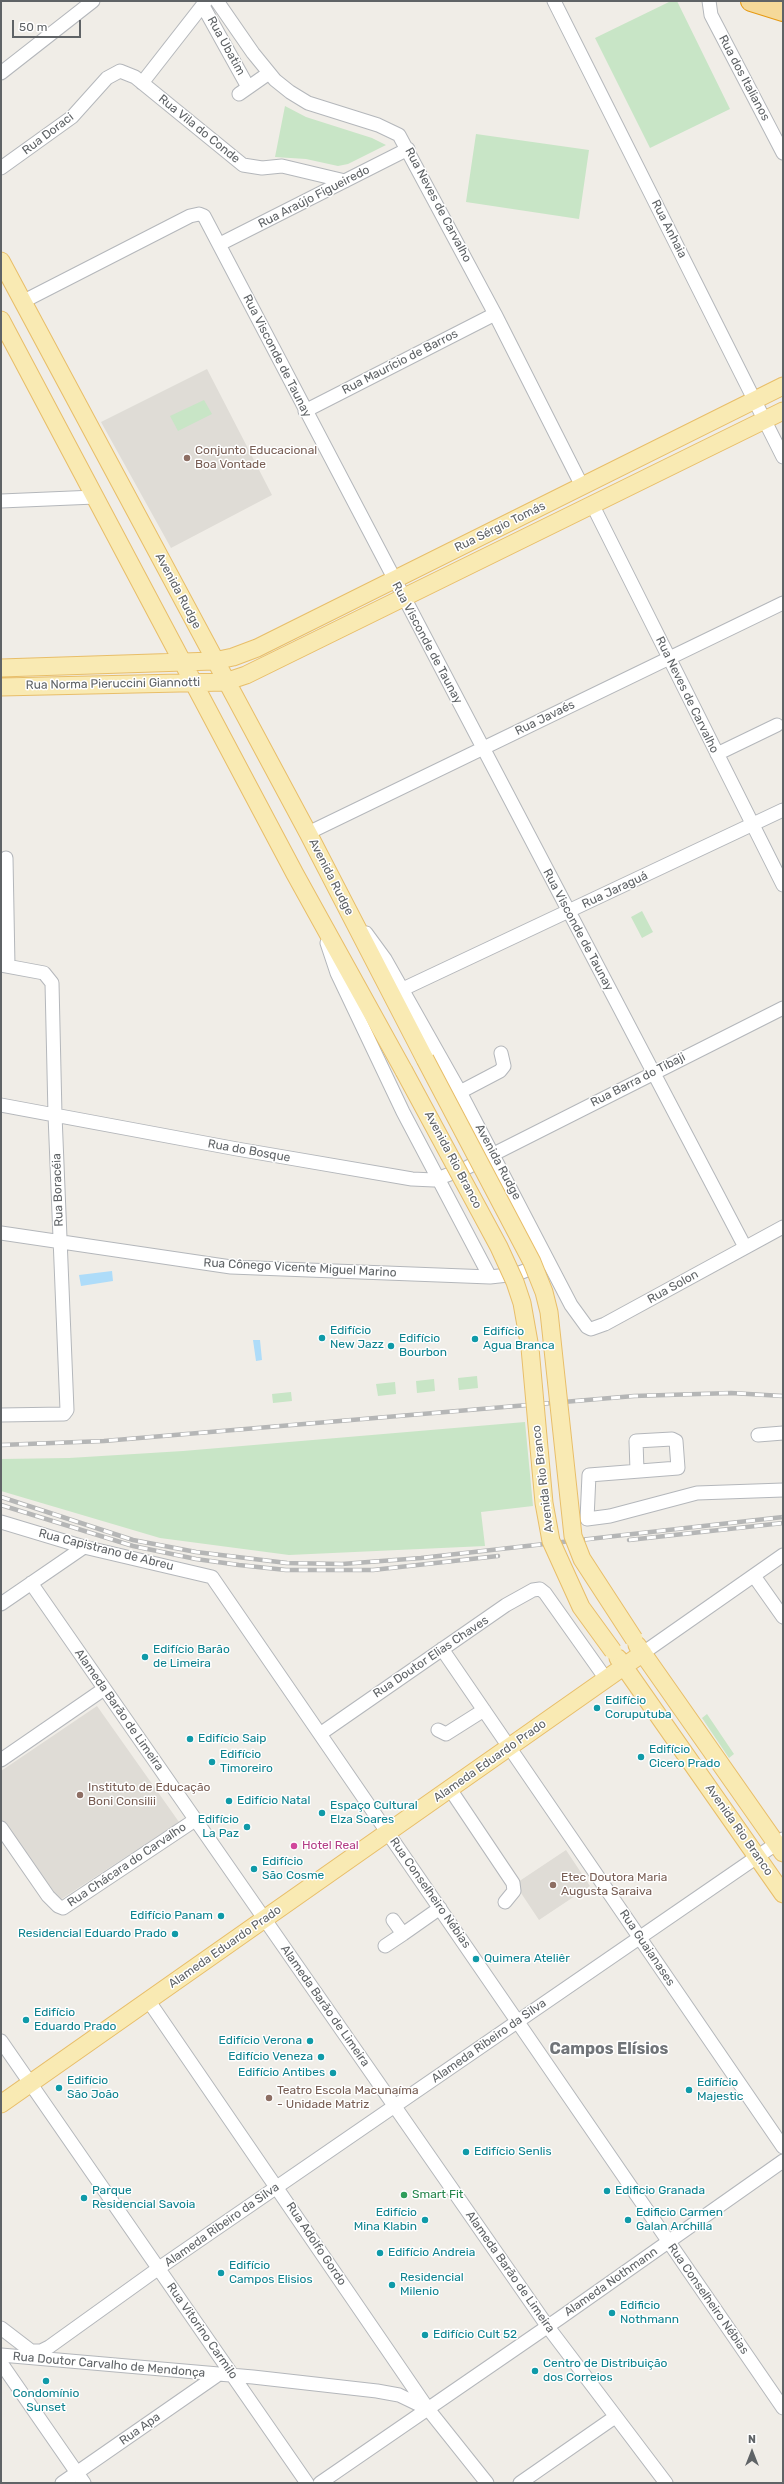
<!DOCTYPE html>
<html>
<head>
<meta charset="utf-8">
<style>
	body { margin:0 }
	#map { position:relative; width:784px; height:2484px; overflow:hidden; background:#f0ede7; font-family:Rubik,sans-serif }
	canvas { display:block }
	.frame { position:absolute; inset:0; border:2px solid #5f6366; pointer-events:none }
	.north { position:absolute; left:732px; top:2432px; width:40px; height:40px; -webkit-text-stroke:3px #fff; paint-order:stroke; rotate:0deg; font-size:11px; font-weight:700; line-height:16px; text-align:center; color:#5f6366 }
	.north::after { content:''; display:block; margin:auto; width:14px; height:18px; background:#5f6366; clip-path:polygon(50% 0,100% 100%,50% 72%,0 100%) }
	.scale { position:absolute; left:12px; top:20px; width:69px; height:18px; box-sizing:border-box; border:2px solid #5f6366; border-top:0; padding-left:5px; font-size:12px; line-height:14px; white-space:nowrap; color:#5f6366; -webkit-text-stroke:3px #fff; paint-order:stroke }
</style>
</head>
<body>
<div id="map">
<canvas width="784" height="2484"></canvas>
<div class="frame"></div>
<div class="north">N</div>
<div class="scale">50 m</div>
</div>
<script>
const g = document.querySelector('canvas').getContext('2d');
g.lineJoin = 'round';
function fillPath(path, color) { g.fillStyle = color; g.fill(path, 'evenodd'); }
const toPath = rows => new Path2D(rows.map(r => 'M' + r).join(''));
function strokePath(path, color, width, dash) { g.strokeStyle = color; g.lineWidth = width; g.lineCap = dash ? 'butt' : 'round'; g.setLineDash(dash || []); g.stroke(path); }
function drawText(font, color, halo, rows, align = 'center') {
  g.font = font + ' Rubik,sans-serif'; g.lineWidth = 3; g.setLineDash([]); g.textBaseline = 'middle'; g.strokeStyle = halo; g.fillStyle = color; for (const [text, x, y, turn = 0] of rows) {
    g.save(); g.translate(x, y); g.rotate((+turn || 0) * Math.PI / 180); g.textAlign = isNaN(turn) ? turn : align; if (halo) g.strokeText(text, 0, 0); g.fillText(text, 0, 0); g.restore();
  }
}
fillPath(toPath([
	[207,369,272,495,171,548,101,422],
	[97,1706,179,1822,60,1900,1,1819,1,1771],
	[566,1850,590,1886,539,1920,515,1884]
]), '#dfdcd6');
fillPath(toPath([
	[671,1,677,1,730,109,650,148,595,38],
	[285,106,306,117,372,138,386,145,348,164,338,166,306,159,275,157],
	[476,134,589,150,579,219,466,202],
	[204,400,212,414,178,431,170,416],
	[642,911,653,932,642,938,631,917],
	[477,1376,478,1388,459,1390,458,1378],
	[434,1379,435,1391,417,1393,416,1381],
	[395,1382,396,1394,378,1396,376,1384],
	[291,1392,292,1401,273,1403,272,1394],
	[525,1422,533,1506,481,1512,485,1546,289,1555,160,1538,1,1491,1,1459,69,1458,183,1451],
	[707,1714,734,1754,729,1758,702,1718]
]), '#c8e5c6');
fillPath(toPath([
	[112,1271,113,1281,81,1286,79,1275],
	[253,1340,260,1340,262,1360,256,1361]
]), '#aedcf9');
const minor = toPath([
	[217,1,253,53,275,80,290,92,308,103,378,125,399,135,495,314,582,486],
	[554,1,783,457],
	[709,1,711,15,783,153],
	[203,6,248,87],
	[1,73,93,1],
	[142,83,206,1],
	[239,94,269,73],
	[1,168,72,117,107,78,120,71,135,77,243,165,262,168,282,166,345,181],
	[220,244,408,149],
	[24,301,190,216,199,214,204,216,745,1247],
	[305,411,495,314],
	[1,501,95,497],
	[592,504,783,885],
	[717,754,777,725],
	[308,833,783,603],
	[6,858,8,966],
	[366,933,385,959,460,1092,571,1305,587,1327,591,1329,605,1324,783,1227],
	[327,943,337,973,403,1112,490,1277],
	[1,965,44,973,52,983,55,1115,67,1410,64,1414,1,1415],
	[403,989,783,810],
	[460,1092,500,1071,504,1066,501,1053],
	[1,1105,237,1149,412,1179,434,1180,466,1168,783,1008],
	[1,1233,231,1267,490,1277,517,1274,542,1264],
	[758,1435,783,1433],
	[637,1471,636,1441,672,1439,676,1441,678,1468,589,1475,587,1519,610,1516,697,1493,783,1490],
	[1,1522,84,1547,212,1577,783,2408],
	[754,1576,783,1617],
	[31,1583,548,2327,666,2483],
	[1,1604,84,1547],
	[442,1649,783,2147],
	[643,1653,783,1555],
	[438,1730,446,1734,484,1710],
	[320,1734,506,1605,533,1590,540,1589,545,1593,606,1679],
	[1,1760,104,1689],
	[450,1789,513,1883,514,1891,505,1902],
	[1,1828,48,1896,58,1906,63,1908,195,1820],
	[393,1920,403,1934,440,1908],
	[385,1946,403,1934],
	[148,2000,428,2409,487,2483],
	[1,2041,307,2483],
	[1,2328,31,2351,41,2351,49,2347,159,2268,783,1839],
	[1,2355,253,2377,377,2391,399,2395,426,2408],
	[1,2363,84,2483],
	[62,2483,219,2374],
	[320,2483,560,2318,783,2161],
	[520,2483,615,2417]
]);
const major = toPath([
	[1,261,308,833,425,1059],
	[1,320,295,874,404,1071],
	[1,668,214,661,233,657,257,648,783,386],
	[1,687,225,682,246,675,783,411],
	[637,1645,783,1853],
	[618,1658,783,1894],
	[1,2104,643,1653]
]);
const highway = toPath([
	[751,1,783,11]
]);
strokePath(minor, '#b4b7bb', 15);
strokePath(major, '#e8be69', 19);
strokePath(highway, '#e69911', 22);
strokePath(minor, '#fff', 13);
strokePath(major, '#f9eab3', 17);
strokePath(highway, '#f5d999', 20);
const rail = toPath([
	[1,1445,104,1441,634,1396,731,1393,783,1396],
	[1,1497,133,1540,196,1552,287,1563,342,1564,421,1558,783,1517],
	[1,1505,133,1546,196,1559,239,1565,286,1570,373,1570,498,1556],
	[629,1540,783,1523]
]);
strokePath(rail, '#b5b6b6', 4.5);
strokePath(rail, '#fff', 3, [9]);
const majorBridge = toPath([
	[425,1059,532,1262,544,1292,549,1312,573,1536,582,1559,634,1639],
	[404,1071,499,1247,515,1282,522,1303,530,1348,544,1503,551,1541,581,1607,613,1651]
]);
strokePath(majorBridge, '#e8be69', 19, []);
strokePath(majorBridge, '#f9eab3', 17);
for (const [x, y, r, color] of [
	[187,458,4,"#8d6e63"],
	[322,1338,4,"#0f9aa8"],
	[475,1339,4,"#0f9aa8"],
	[391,1346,4,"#0f9aa8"],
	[145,1657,4,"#0f9aa8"],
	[597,1708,4,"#0f9aa8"],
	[190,1739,4,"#0f9aa8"],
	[641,1757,4,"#0f9aa8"],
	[212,1762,4,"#0f9aa8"],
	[80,1795,4,"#8d6e63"],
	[229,1801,4,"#0f9aa8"],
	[322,1813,4,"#0f9aa8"],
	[247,1827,4,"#0f9aa8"],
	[294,1846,4,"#d1479c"],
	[254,1869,4,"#0f9aa8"],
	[553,1885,4,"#8d6e63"],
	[221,1916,4,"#0f9aa8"],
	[175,1934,4,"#0f9aa8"],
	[476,1959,4,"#0f9aa8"],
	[26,2020,4,"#0f9aa8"],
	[310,2041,4,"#0f9aa8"],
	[321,2057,4,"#0f9aa8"],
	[333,2073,4,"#0f9aa8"],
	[59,2088,4,"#0f9aa8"],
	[689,2090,4,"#0f9aa8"],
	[269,2098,4,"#8d6e63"],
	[466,2152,4,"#0f9aa8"],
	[607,2191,4,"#0f9aa8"],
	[404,2195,4,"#2e9e5b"],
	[84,2198,4,"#0f9aa8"],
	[425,2220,4,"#0f9aa8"],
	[628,2220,4,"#0f9aa8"],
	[380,2253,4,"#0f9aa8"],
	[221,2273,4,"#0f9aa8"],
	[392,2285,4,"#0f9aa8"],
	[612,2313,4,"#0f9aa8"],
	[425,2335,4,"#0f9aa8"],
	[535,2371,4,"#0f9aa8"],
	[46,2381,4,"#0f9aa8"]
]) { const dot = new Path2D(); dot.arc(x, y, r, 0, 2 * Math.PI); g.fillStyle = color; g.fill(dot); strokePath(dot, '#fff', 1.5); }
drawText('12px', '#5f6366', '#fff', [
	["Rua Ubatim",226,46,61],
	["Rua dos Italianos",744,78,62],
	["Rua Vila do Conde",199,129,39],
	["Rua Doraci",48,134,-37],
	["Rua Araújo Figueiredo",314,197,-27],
	["Rua Neves de Carvalho",438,205,62],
	["Rua Anhaia",669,229,63],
	["Rua Visconde de Taunay",277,356,63],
	["Rua Maurício de Barros",400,362,-27],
	["Rua Sérgio Tomás",500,527,-26],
	["Avenida Rudge",178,591,62],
	["Rua Visconde de Taunay",427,643,62],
	["Rua Norma Pieruccini Giannotti",113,684,-1],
	["Rua Neves de Carvalho",687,695,64],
	["Rua Javaés",545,718,-26],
	["Avenida Rudge",331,877,63],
	["Rua Jaraguá",615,890,-25],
	["Rua Visconde de Taunay",578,930,62],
	["Rua Barra do Tibaji",638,1080,-27],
	["Rua do Bosque",249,1151,10],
	["Avenida Rio Branco",453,1160,62],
	["Avenida Rudge",498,1162,62],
	["Rua Boracéia",58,1190,-92],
	["Rua Cônego Vicente Miguel Marino",300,1268,3],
	["Rua Solon",673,1287,-29],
	["Avenida Rio Branco",543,1479,-97],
	["Rua Capistrano de Abreu",106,1550,14],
	["Rua Doutor Elias Chaves",431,1657,-34],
	["Alameda Barão de Limeira",119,1710,55],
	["Alameda Eduardo Prado",490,1761,-35],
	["Avenida Rio Branco",739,1830,55],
	["Rua Chácara do Carvalho",127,1865,-34],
	["Rua Conselheiro Nébias",430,1893,55],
	["Alameda Eduardo Prado",225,1947,-35],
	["Rua Guaianases",647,1948,56],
	["Alameda Barão de Limeira",325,2006,55],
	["Alameda Ribeiro da Silva",489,2041,-35],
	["Alameda Ribeiro da Silva",222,2225,-35],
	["Rua Adolfo Gordo",316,2244,56],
	["Alameda Barão de Limeira",510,2272,55],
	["Alameda Nothmann",611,2282,-35],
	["Rua Conselheiro Nébias",708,2299,55],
	["Rua Vitorino Carmilo",202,2331,55],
	["Rua Doutor Carvalho de Mendonça",109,2365,5],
	["Rua Apa",140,2429,-35]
]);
drawText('12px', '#785e54', '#fff', [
	["Conjunto Educacional",195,451],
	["Boa Vontade",195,465],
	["Instituto de Educação",88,1788],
	["Boni Consilii",88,1802],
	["Etec Doutora Maria",561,1878],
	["Augusta Saraiva",561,1892],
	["Teatro Escola Macunaíma",277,2091],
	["- Unidade Matriz",277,2105]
], 'left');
drawText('12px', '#0d838f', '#fff', [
	["Edifício",330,1331],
	["New Jazz",330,1345],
	["Edifício",483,1332],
	["Agua Branca",483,1346],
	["Edifício",399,1339],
	["Bourbon",399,1353],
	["Edifício Barão",153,1650],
	["de Limeira",153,1664],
	["Edifício",605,1701],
	["Coruputuba",605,1715],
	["Edifício Saip",198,1739],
	["Edifício",649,1750],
	["Cicero Prado",649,1764],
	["Edifício",220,1755],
	["Timoreiro",220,1769],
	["Edifício Natal",237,1801],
	["Espaço Cultural",330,1806],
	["Elza Soares",330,1820],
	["Edifício",239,1820,"right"],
	["La Paz",239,1834,"right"],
	["Edifício",262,1862],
	["São Cosme",262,1876],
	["Edifício Panam",213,1916,"right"],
	["Residencial Eduardo Prado",167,1934,"right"],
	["Quimera Ateliêr",484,1959],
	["Edifício",34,2013],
	["Eduardo Prado",34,2027],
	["Edifício Verona",302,2041,"right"],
	["Edifício Veneza",313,2057,"right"],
	["Edifício Antibes",325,2073,"right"],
	["Edifício",67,2081],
	["São João",67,2095],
	["Edifício",697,2083],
	["Majestic",697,2097],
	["Edifício Senlis",474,2152],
	["Parque",92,2191],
	["Residencial Savoia",92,2205],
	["Edificio Granada",615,2191],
	["Edifício",417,2213,"right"],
	["Mina Klabin",417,2227,"right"],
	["Edificio Carmen",636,2213],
	["Galan Archilla",636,2227],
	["Edifício Andreia",388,2253],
	["Edifício",229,2266],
	["Campos Elisios",229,2280],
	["Residencial",400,2278],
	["Milenio",400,2292],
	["Edificio",620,2306],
	["Nothmann",620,2320],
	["Edifício Cult 52",433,2335],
	["Centro de Distribuição",543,2364],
	["dos Correios",543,2378],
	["Condomínio",46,2394,"center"],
	["Sunset",46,2408,"center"]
], 'left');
drawText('12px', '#b23c85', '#fff', [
	["Hotel Real",302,1846]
], 'left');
drawText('12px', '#27864d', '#fff', [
	["Smart Fit",412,2195]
], 'left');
drawText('bold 16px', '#707478', '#fff', [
	["Campos Elísios",609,2049]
]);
</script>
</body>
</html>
